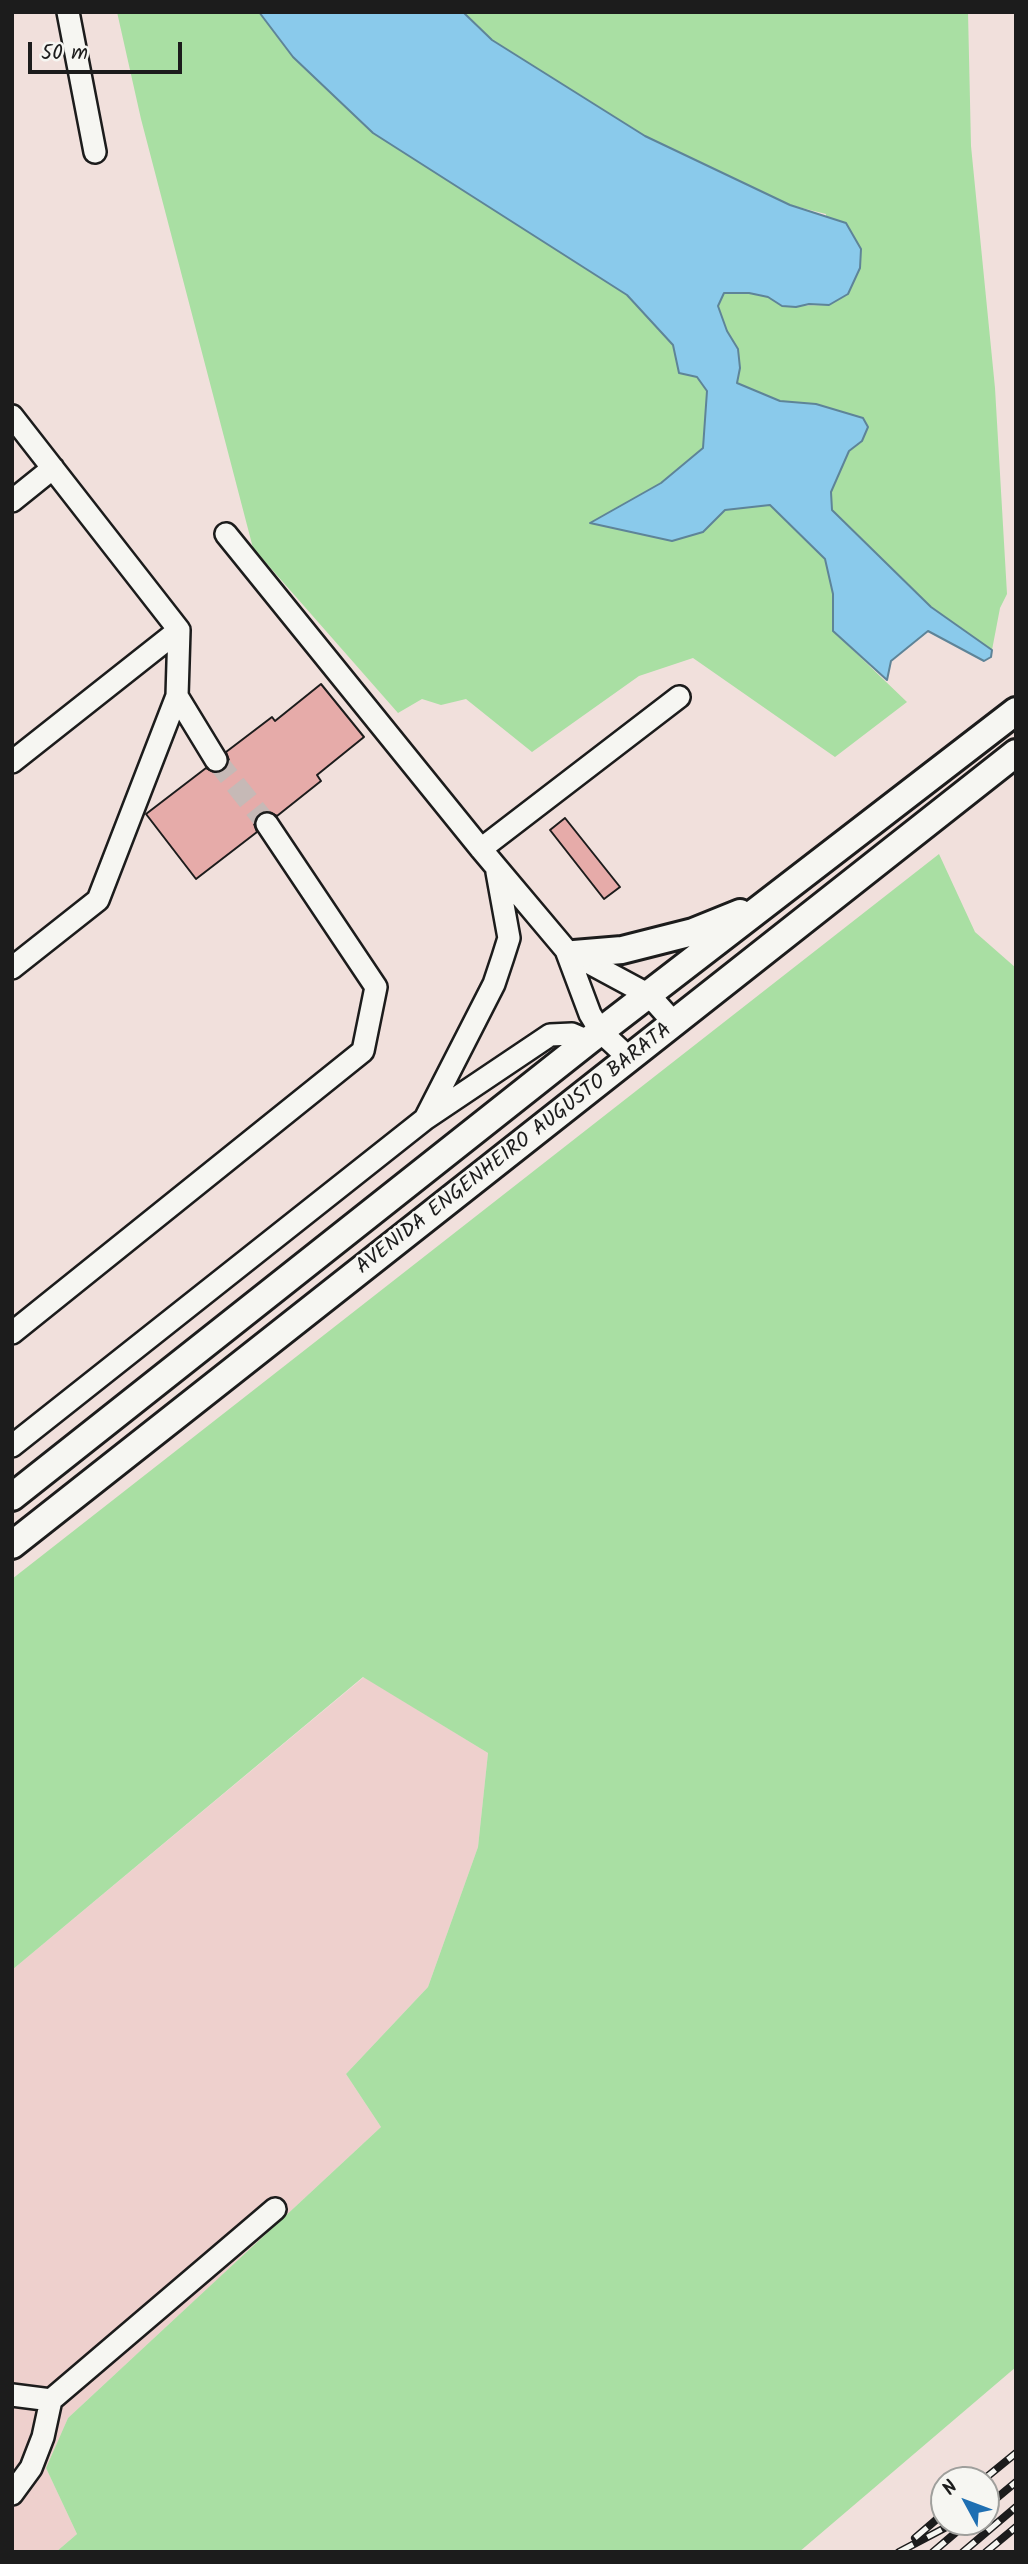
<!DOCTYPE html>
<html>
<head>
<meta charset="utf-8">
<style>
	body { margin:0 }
	#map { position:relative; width:1028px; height:2564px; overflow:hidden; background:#f1e0dc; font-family:Kalam,sans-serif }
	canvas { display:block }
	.frame { position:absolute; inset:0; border:14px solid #1c1c1c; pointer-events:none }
	.north { position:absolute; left:930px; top:2466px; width:70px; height:70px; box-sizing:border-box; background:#f6f6f2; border:2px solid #9f9f9c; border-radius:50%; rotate:311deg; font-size:19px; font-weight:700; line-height:28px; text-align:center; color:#1c1c1c }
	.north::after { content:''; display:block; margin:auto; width:24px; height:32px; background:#1f6fb2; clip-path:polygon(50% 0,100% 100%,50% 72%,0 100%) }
	.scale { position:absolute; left:28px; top:42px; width:154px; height:32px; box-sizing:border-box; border:4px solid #1c1c1c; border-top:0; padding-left:9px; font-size:21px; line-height:24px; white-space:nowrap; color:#1c1c1c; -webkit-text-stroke:5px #f6f6f2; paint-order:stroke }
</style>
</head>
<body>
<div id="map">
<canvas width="1028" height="2564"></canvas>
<div class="frame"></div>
<div class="north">N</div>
<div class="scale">50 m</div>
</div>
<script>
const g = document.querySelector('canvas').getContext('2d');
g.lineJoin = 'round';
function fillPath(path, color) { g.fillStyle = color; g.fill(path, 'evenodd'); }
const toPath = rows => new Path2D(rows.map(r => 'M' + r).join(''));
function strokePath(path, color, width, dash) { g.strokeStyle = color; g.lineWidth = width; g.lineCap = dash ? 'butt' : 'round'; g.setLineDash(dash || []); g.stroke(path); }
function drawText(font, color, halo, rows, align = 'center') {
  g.font = font + ' Kalam,sans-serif'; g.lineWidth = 5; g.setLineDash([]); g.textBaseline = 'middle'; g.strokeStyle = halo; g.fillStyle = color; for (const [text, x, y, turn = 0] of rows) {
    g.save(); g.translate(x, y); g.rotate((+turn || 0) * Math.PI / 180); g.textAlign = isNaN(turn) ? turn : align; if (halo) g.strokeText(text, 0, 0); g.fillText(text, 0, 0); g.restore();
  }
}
fillPath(toPath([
	[364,1677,488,1753,478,1847,428,1987,346,2074,381,2127,68,2418,46,2468,77,2534,56,2552,12,2552,12,1970]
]), '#eed0cd');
fillPath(toPath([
	[117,12,259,12,293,57,627,295,673,345,679,373,697,377,707,391,704,448,661,483,591,523,703,532,725,510,770,505,825,559,833,594,833,631,907,702,835,757,693,658,639,676,532,752,466,699,441,705,422,699,398,713,253,548,141,119],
	[463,12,968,12,971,146,995,388,1007,594,1000,608,992,650,931,607,832,510,831,492,849,451,862,441,863,418,816,404,780,401,737,383,740,368,738,349,727,331,718,305,724,293,749,293,768,297,782,306,829,305,826,214,790,205,645,136,492,40],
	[939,854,975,932,1016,968,1016,2367,799,2552,56,2552,77,2534,46,2468,68,2418,381,2127,346,2074,428,1987,478,1847,488,1753,363,1677,12,1970,12,1579]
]), '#a9dfa3');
const water = toPath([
	[259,12,463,12,492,40,645,136,790,205,846,223,861,249,860,268,848,294,829,305,809,304,796,307,782,306,768,297,749,293,724,293,718,306,727,331,738,349,740,368,737,383,780,401,816,404,863,418,868,427,862,441,849,451,831,492,832,510,931,607,992,650,991,657,984,661,928,631,891,661,887,680,833,631,833,594,825,559,770,505,725,510,703,532,672,541,590,523,661,483,703,448,707,391,697,377,679,373,673,345,627,295,373,133,293,57,259,12]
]);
fillPath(water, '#8acaeb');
strokePath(water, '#5e8498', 2);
const building = toPath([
	[321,684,364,737,317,775,321,781,277,816,267,811,259,814,254,824,257,832,196,879,146,814,206,768,216,773,223,771,229,760,226,752,272,717,275,721,321,684],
	[565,818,620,887,604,899,550,830,565,818]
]);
fillPath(building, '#e6aba9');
strokePath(building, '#1c1c1c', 2);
strokePath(toPath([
	[216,760,267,824]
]), '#c6b9b6', 21, [21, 10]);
const minor = toPath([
	[68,12,95,152],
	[12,416,179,630],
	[12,501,53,468],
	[226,534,481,849,566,950,590,1014,601,1032,630,1059],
	[12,762,179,630,177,696,216,760],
	[481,849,679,697],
	[571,953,649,995,675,1024],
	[12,968,98,900,177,696],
	[426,1117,494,984,503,957,509,938,497,872],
	[12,1333,363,1051,376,987,267,824],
	[12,1446,425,1119,550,1035,572,1034,588,1041],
	[12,2395,51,2400,275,2209],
	[12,2494,31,2468,43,2437,51,2400]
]);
const major = toPath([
	[574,954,622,950,693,932,740,913],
	[12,1497,588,1041,1016,711],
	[12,1545,1016,753]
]);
strokePath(minor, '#1c1c1c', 26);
strokePath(major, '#1c1c1c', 32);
strokePath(minor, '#f6f6f2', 21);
strokePath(major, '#f6f6f2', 26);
const rail = toPath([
	[983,2480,1016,2453],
	[986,2507,1016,2482],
	[915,2538,944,2513],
	[899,2552,956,2522],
	[933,2552,968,2522],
	[963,2552,1016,2507],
	[986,2552,1016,2527]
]);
strokePath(rail, '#1c1c1c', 8);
strokePath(rail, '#f6f6f2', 5, [16]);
drawText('21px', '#1c1c1c', '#f6f6f2', [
	["AVENIDA ENGENHEIRO AUGUSTO BARATA",515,1150,-38]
]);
</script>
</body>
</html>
